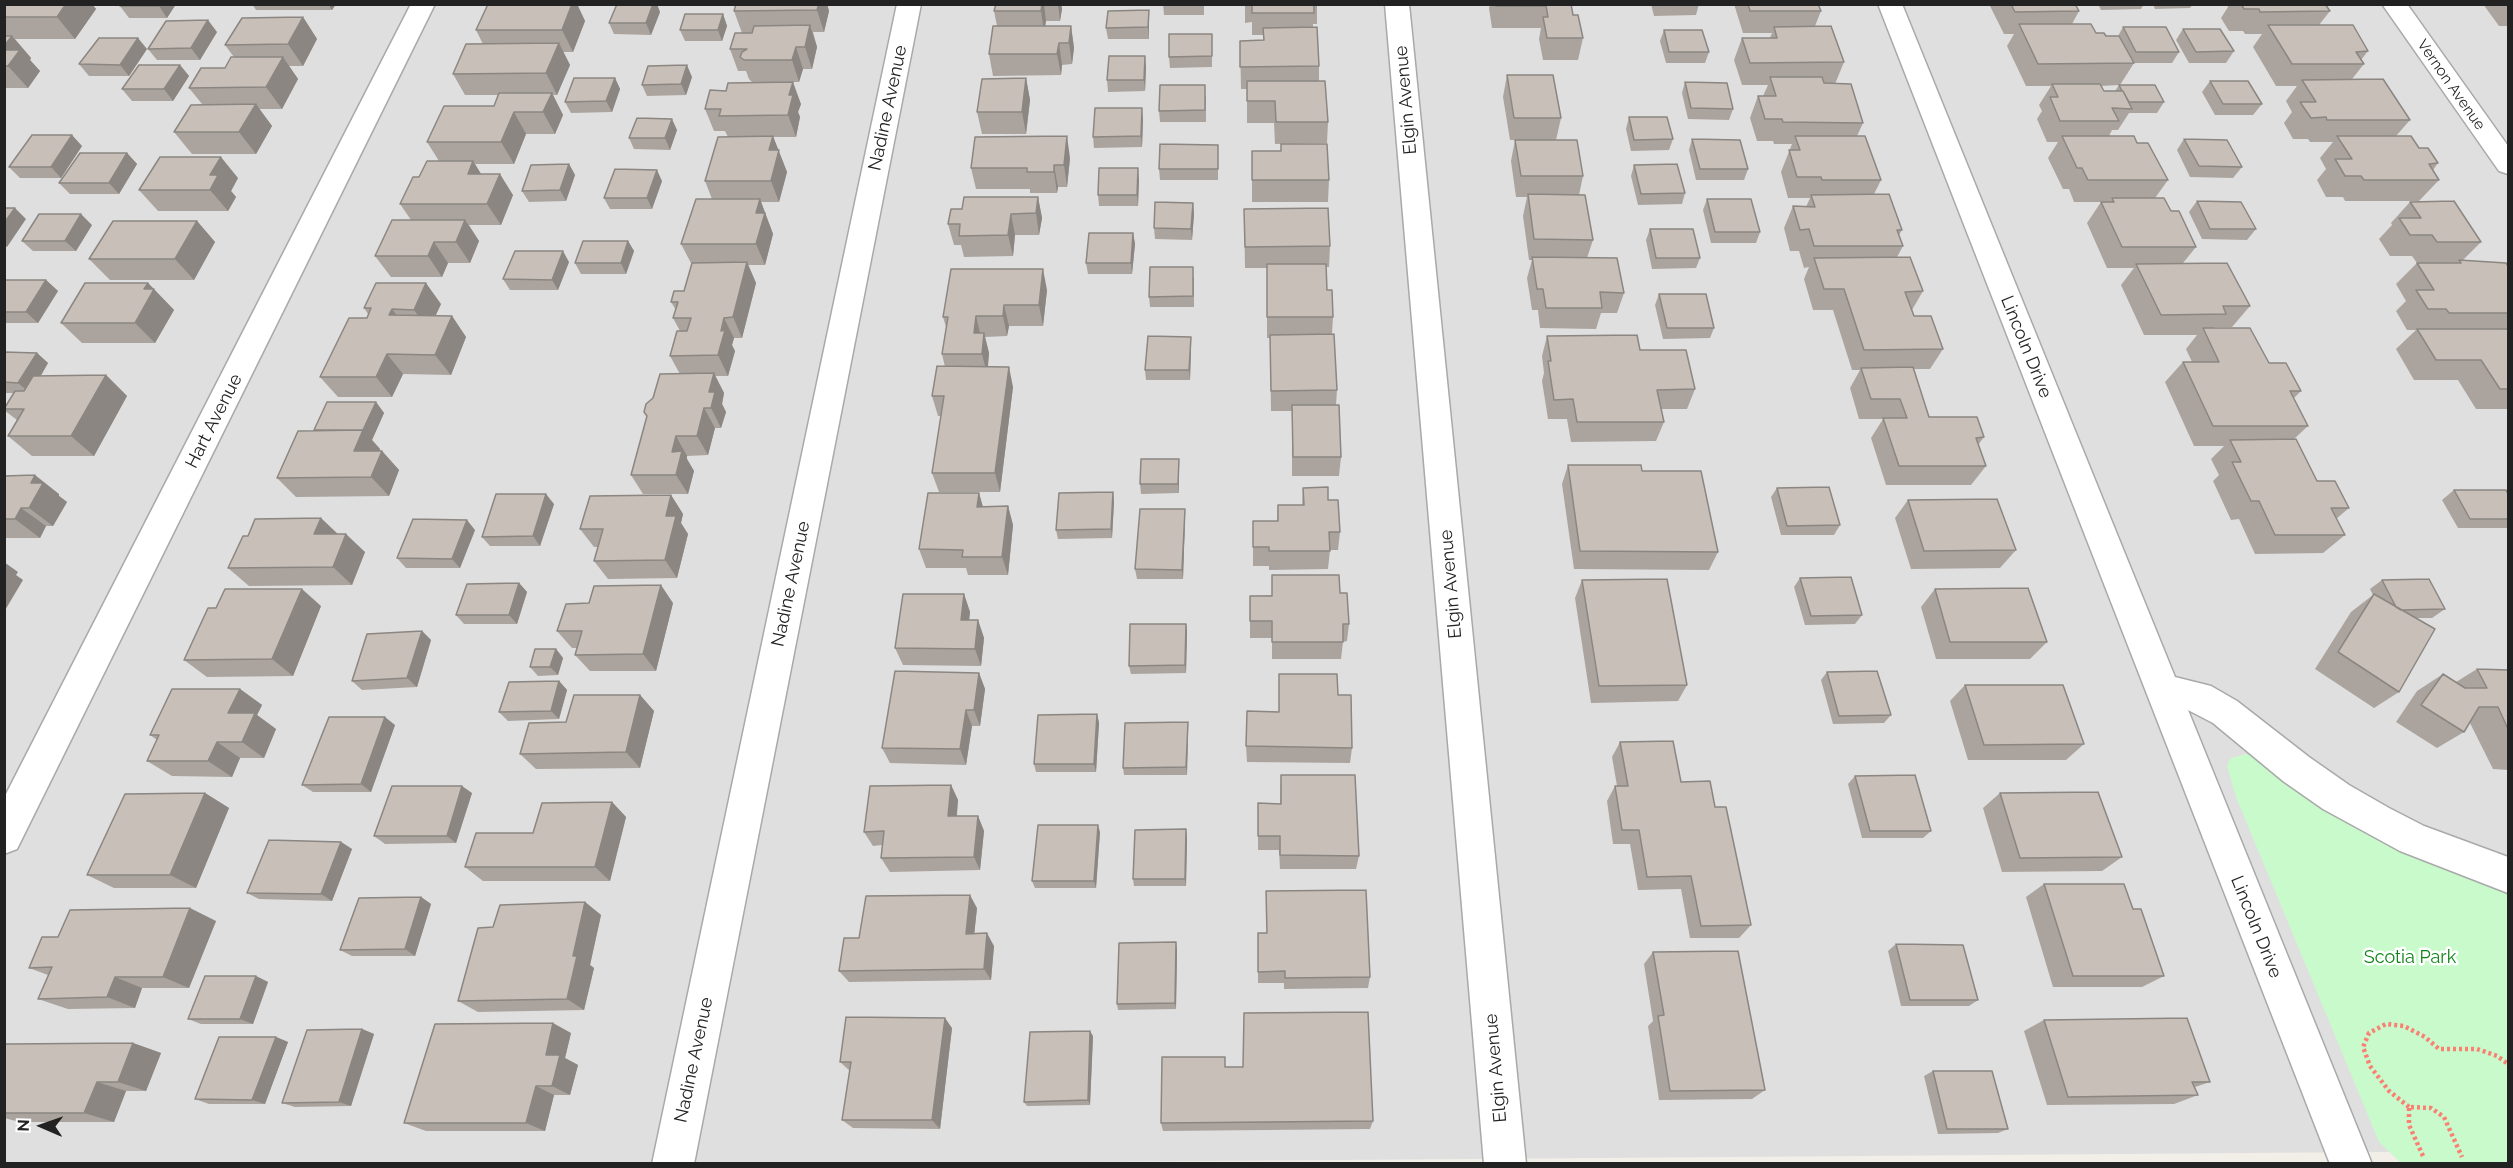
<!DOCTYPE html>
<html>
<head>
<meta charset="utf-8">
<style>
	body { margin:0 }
	#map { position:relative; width:2513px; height:1168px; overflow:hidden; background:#f2efe9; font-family:Raleway,sans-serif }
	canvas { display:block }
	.frame { position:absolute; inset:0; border:6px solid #222; pointer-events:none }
	.north { position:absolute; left:12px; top:1096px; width:60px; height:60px; -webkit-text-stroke:4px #fff; paint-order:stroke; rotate:272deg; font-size:16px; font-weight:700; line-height:24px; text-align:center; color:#222 }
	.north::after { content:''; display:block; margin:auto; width:21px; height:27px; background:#222; clip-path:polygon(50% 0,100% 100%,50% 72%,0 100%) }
</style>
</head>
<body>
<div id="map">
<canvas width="2513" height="1168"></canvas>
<div class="frame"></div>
<div class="north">N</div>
</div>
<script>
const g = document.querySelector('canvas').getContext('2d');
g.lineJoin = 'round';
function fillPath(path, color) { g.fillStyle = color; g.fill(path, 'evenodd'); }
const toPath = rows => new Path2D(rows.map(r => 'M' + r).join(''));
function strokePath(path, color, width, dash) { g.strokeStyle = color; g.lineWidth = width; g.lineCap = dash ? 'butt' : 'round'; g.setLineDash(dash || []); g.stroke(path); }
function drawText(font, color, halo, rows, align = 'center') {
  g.font = font + ' Raleway,sans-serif'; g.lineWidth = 5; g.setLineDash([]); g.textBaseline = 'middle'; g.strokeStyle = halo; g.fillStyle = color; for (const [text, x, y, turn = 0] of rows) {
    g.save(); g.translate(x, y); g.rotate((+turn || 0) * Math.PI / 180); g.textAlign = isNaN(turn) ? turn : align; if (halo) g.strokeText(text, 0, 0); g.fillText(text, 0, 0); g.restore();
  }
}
fillPath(toPath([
	[5,5,2508,5,2508,1151,820,1164,5,1164]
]), '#e0dfdf');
fillPath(toPath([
	[2247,754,2469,875,2508,887,2508,1163,2401,1163,2379,1142,2236,797,2227,766,2231,758]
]), '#c8facc');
const minor = toPath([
	[411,4,435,4,17,849,4,854,4,798,411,4],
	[897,4,921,4,694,1164,652,1164,897,4],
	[1385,4,1409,4,1526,1164,1484,1164,1385,4],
	[1878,4,1902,4,2175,677,2211,686,2237,701,2309,757,2349,785,2389,808,2424,826,2508,857,2508,893,2400,851,2323,809,2283,781,2213,723,2188,710,2372,1164,2330,1164,1878,4],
	[2382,4,2407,4,2508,146,2508,174,2499,171,2382,4]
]);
strokePath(minor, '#a9a9a9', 3);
strokePath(toPath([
	[2409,1107,2389,1091,2370,1066,2363,1047,2369,1033,2386,1024,2404,1026,2425,1037,2439,1049,2477,1049,2497,1056,2508,1064],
	[2423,1156,2409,1125,2409,1107,2431,1108,2444,1117,2462,1157]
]), '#fa8072', 4.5, [3, 3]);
fillPath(minor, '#fff');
fillPath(toPath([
	[4,4,92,4,96,9,75,39,15,39,31,58,30,60,40,71,28,88,4,88],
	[121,4,176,4,167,18,129,18,120,6],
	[252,4,336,4,332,10,256,10],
	[488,4,577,4,585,21,573,52,563,52,570,65,557,95,553,95,563,115,555,134,526,134,514,164,475,164,481,174,513,195,501,225,469,225,479,241,470,263,448,263,442,277,391,277,375,256,411,220,400,204,419,177,439,161,427,142,494,106,498,95,465,95,453,74,483,44,476,30],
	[736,4,827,4,829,11,824,32,813,32,817,47,812,69,803,69,799,82,752,82,749,79,746,71,738,71,730,49,742,33,734,11],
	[996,4,1061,4,1062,9,1060,21,1046,21,1045,26,1071,26,1074,48,1072,64,1062,65,1061,75,993,76,989,54,997,26,994,11],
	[1163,4,1204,4,1204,15,1164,15],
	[1245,4,1317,4,1317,24,1313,24,1313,27,1319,66,1319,81,1328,122,1327,143,1275,144,1274,123,1247,123,1247,89,1241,89,1240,41,1263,40,1263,35,1252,35,1252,22,1245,23],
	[1490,4,1571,4,1573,15,1583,38,1578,60,1543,60,1539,39,1541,28,1492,28,1489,8],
	[1651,4,1699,4,1696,15,1654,16],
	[1734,4,1818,4,1821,11,1815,26,1844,62,1835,84,1863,123,1857,136,1881,180,1874,194,1902,230,1899,235,1903,246,1897,257,1923,291,1912,310,1914,316,1943,349,1930,369,1914,369,1929,417,1984,437,1978,445,1986,466,1971,485,1886,485,1871,438,1883,419,1859,419,1850,388,1860,370,1852,370,1833,310,1813,310,1804,279,1809,267,1804,268,1799,251,1790,251,1784,228,1793,206,1806,207,1810,198,1788,198,1781,172,1792,144,1774,144,1773,141,1757,141,1750,118,1758,96,1763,96,1768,85,1742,85,1734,60,1742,38,1770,38,1772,33,1743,33],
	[1989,4,2075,4,2079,11,2072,24,2106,36,2118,36,2123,27,2179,52,2172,63,2134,63,2120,85,2164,102,2157,113,2129,113,2118,130,2112,130,2109,136,2137,143,2168,180,2155,198,2171,211,2196,247,2183,263,2250,306,2232,327,2215,327,2214,328,2269,363,2301,391,2294,398,2308,426,2294,439,2317,481,2349,508,2336,519,2345,535,2323,553,2255,554,2239,519,2231,520,2213,481,2219,475,2211,459,2224,446,2194,446,2165,382,2183,362,2192,362,2186,349,2197,335,2144,335,2121,285,2134,268,2107,268,2087,223,2101,202,2110,202,2074,202,2069,189,2063,189,2048,158,2058,142,2047,142,2037,119,2042,111,2039,105,2051,86,2026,86,2007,46,2014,34,2004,34],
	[2119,85,2115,91,2104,91,2101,86],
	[2098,4,2144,4,2141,9,2101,10],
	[2153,4,2193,4,2190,8,2155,9],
	[2227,4,2325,4,2330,11,2319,25,2368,51,2361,60,2364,64,2352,79,2410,120,2396,136,2419,148,2438,163,2433,170,2439,180,2419,201,2345,201,2343,197,2326,197,2317,180,2326,169,2320,158,2333,142,2310,142,2308,139,2293,139,2284,123,2292,112,2286,101,2297,86,2276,86,2253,47,2262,34,2245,34,2243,31,2229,31,2221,18,2228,7],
	[2483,4,2508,4,2508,26,2499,26],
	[1149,10,1149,39,1108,39,1106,28],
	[660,12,651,35,614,34,609,23],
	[723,14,727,26,722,41,685,41,680,30],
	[303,17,317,39,303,66,289,66,298,79,282,109,259,109,272,126,256,154,192,154,174,132,202,104,189,88,225,68,234,57,225,45],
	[2183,29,2234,51,2226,63,2189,63,2176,40],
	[1664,30,1709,52,1705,63,1666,63,1660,41],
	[217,32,200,60,157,60,148,49],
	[1212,34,1212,67,1170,68,1169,57],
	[147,49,129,76,89,76,79,64],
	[180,65,189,76,173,101,132,101,122,89],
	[1146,67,1145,91,1108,92,1107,80],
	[1507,75,1561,118,1556,140,1583,176,1579,195,1593,240,1587,258,1624,293,1617,313,1601,313,1596,329,1540,328,1538,310,1532,310,1527,278,1532,260,1529,260,1523,216,1527,197,1516,197,1511,161,1515,140,1510,140,1503,97],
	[692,77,686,95,647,96,642,85],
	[615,78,620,89,612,112,571,113,565,102],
	[1026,78,1030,100,1026,134,982,134,977,112],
	[2210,81,2262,104,2253,115,2215,115,2202,92],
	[1685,82,1733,109,1729,120,1688,119,1682,93],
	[1206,96,1206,122,1160,122,1159,111],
	[801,104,798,112,800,117,796,137,773,137,787,172,779,202,761,202,773,234,765,265,748,265,756,283,742,338,734,338,732,345,735,351,728,376,715,376,724,393,722,404,726,412,721,428,715,428,708,455,687,456,687,459,694,471,688,494,643,494,631,475,647,417,644,412,680,374,670,356,680,331,673,318,676,310,671,302,684,291,692,265,681,244,712,199,705,181,728,137,725,131,714,131,705,109],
	[1629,117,1673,139,1669,150,1631,151,1626,129],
	[1143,119,1142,147,1094,148,1093,137],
	[677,130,670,150,634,149,629,138],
	[1692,139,1748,169,1744,180,1696,180,1689,150],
	[2184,139,2242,167,2233,178,2190,177,2177,150],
	[1281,144,1329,180,1328,202,1252,202,1252,151,1281,151],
	[1218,145,1218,180,1160,180,1159,169],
	[82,146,61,178,20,178,9,167],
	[127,153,137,164,119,194,70,194,59,183],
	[1070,158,1067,187,1058,187,1057,193,1030,193,1030,189,976,189,971,168],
	[569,164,575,175,566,201,529,202,522,191],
	[1634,165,1685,193,1682,204,1638,205,1631,176],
	[238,178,231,191,236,197,228,211,158,211,139,190],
	[1139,179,1138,206,1099,206,1098,195],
	[662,181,652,209,610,209,604,198],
	[1038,197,1042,218,1039,235,1015,235,1013,256,964,257,961,245,954,245,948,224,962,209],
	[1707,199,1760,232,1756,243,1711,243,1703,210],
	[2197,201,2256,229,2247,240,2202,239,2189,212],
	[2410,202,2481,242,2462,261,2508,266,2508,409,2476,409,2458,380,2414,380,2396,349,2416,330,2407,330,2396,311,2406,301,2396,284,2417,263,2412,256,2390,256,2379,239,2392,225,2391,223],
	[1193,203,1194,214,1192,240,1155,239,1154,228],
	[1244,209,1330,246,1329,267,1326,267,1327,290,1333,317,1332,334,1337,390,1336,405,1341,457,1339,476,1292,476,1292,411,1271,411,1270,338,1267,338,1267,268,1245,268],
	[197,221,215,242,194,280,110,280,89,259],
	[92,225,76,251,33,251,22,241],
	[1650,229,1700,258,1696,268,1652,269,1646,240],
	[1133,233,1135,244,1132,274,1088,274,1086,263],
	[628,241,634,251,626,274,581,274,575,263],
	[569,262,558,290,510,290,503,279],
	[1194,277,1194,307,1150,307,1149,297],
	[4,280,46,280,58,291,38,323,4,323],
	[148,283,174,310,155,343,82,343,61,323],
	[1047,290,1043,326,1009,326,1007,336,985,337,989,353,988,367,1013,387,1000,492,939,492,932,473,941,416,938,416,932,396,945,367,942,354,946,327,943,317],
	[1659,294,1714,328,1710,338,1663,339,1655,305],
	[441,304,435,316,452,316,466,337,451,375,403,374,392,397,338,397,320,377,367,318,368,314,364,308],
	[1547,336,1640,350,1695,389,1687,409,1661,409,1664,422,1656,441,1571,442,1567,419,1548,419,1542,381,1544,373,1542,356],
	[1191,337,1191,347,1190,380,1146,380,1145,370],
	[4,352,37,353,48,363,41,376,106,375,127,396,94,456,32,456,8,436,17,420,4,410,14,393,4,393],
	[376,402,384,413,372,440,380,449,380,451,382,451,399,470,389,496,296,497,277,478,314,430],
	[1179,459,1179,493,1141,494,1140,484],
	[1568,465,1642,471,1718,552,1709,570,1574,569,1562,484],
	[4,476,59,494,59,496,67,502,53,526,46,526,40,538,4,538],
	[1303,488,1328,500,1340,532,1338,550,1330,550,1328,569,1269,570,1269,566,1253,566,1253,521,1277,521,1278,505,1302,505],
	[1777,488,1840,525,1834,535,1781,535,1771,497],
	[2454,490,2508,494,2508,528,2458,528,2442,500],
	[1113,492,1114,502,1112,538,1058,539,1056,530],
	[979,493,983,507,1008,506,1013,525,1008,575,968,575,966,568,926,568,919,549],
	[671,495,683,514,681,523,688,534,677,578,608,579,594,561,598,547,594,547,580,529],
	[1908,500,2016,550,2000,568,1911,569,1895,518],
	[554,504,540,546,490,546,482,537],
	[1185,519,1183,579,1137,579,1135,569],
	[475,530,460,568,406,568,397,558],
	[337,534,365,552,352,585,249,586,228,568],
	[1800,578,1862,615,1855,624,1805,625,1794,587],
	[1582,580,1687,685,1678,701,1591,703,1575,598],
	[2382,580,2445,609,2432,618,2416,618,2399,692,2374,708,2315,669,2351,612,2373,595,2370,589],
	[519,583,527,592,517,624,464,624,456,615],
	[1935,589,2047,642,2030,659,1936,659,1921,607],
	[1340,593,1349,624,1347,641,1343,642,1341,659,1272,659,1272,638,1250,638,1250,596],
	[964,594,970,612,969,620,978,620,984,638,981,666,903,665,895,648],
	[673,603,656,671,590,671,575,655,577,648,572,648,557,631],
	[321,606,293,676,207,677,184,660],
	[1186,624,1187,632,1186,673,1131,674,1129,666],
	[422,631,431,640,417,687,362,690,352,681],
	[556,649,563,658,558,675,538,676,530,667],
	[2477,669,2508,670,2508,770,2493,769,2470,723,2469,723,2464,732,2437,748,2396,722,2417,691,2443,674,2456,682],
	[1827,672,1891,715,1884,723,1833,724,1821,680],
	[979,673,985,689,980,726,972,726,966,765,890,763,882,748],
	[559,681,567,690,559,719,508,721,499,712],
	[1965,685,2084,744,2066,760,1968,760,1950,701],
	[240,689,262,705,257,715,276,729,264,758,240,758,232,777,172,776,147,761,157,740,150,735],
	[640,695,654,711,640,768,536,769,520,754,566,722],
	[1338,695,1352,748,1350,763,1247,762,1246,746],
	[1097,714,1099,723,1096,772,1036,772,1034,764],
	[1188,722,1188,730,1187,775,1124,775,1123,768],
	[395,725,371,792,313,792,302,785],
	[1620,742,1681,782,1715,807,1751,925,1739,938,1690,938,1681,889,1638,890,1630,844,1613,844,1607,801,1615,786,1617,786,1612,757],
	[1281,775,1359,856,1356,869,1280,869,1279,850,1258,850,1258,803,1280,804],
	[1855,776,1931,831,1923,838,1862,838,1848,784],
	[951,785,958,800,957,816,978,816,984,831,980,870,890,872,881,858,882,845,873,846,864,832],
	[205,793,229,808,196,888,114,888,87,875],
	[472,793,456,843,385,844,374,836],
	[2000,793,2122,857,2102,871,2002,872,1983,808],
	[612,802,626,817,610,881,483,881,465,867,533,833],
	[1100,832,1096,888,1035,888,1032,881],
	[1187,837,1186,886,1134,886,1133,879],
	[341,842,352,849,332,901,259,899,247,893],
	[2044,884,2133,909,2164,976,2142,987,2053,987,2026,897],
	[1266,891,1370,977,1368,988,1284,989,1284,983,1258,983,1258,933,1267,933],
	[421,897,431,904,415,956,352,956,340,950],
	[585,902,601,915,590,965,594,968,584,1010,478,1012,458,1001,493,927],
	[977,908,974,934,994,946,991,980,849,982,839,971,859,938],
	[216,921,189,988,142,988,135,1008,68,1009,38,999,48,975,29,968,58,937],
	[1896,944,1978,1000,1969,1006,1901,1006,1888,951],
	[1177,949,1176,1009,1118,1010,1117,1004],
	[1653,952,1765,1090,1752,1099,1659,1100,1648,1026,1653,1021,1644,964],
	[256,976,268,982,253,1024,201,1024,188,1019],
	[2044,1020,2210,1082,2195,1087,2198,1095,2174,1104,2047,1105,2024,1031],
	[952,1028,940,1129,853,1128,842,1120,850,1071,840,1062],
	[362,1029,374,1034,351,1106,295,1107,282,1103],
	[571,1033,565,1058,578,1065,570,1095,554,1095,545,1131,426,1131,404,1123],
	[1093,1036,1090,1105,1027,1106,1024,1102],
	[276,1037,288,1042,265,1104,209,1104,195,1099],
	[133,1043,161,1053,146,1091,126,1091,114,1122,20,1122,4,1118,4,1048],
	[1226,1067,1373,1121,1370,1129,1163,1131,1161,1123],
	[1933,1071,2008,1129,1998,1133,1938,1134,1924,1076]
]), '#aba49e');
fillPath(toPath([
	[66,4,92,4,96,9,75,39,57,17],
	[160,4,176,4,167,18,159,6],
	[328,4,336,4,332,10],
	[572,4,577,4,585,21,573,52,562,30],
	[653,4,657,4,660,12,651,35,646,23],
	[819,4,827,4,829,11,824,32,817,10],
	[1042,4,1044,4,1046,21,1044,33,1041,11],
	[1058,4,1061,4,1062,9,1060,21],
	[1149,10,1149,39,1148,27],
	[723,14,727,26,722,41,718,30],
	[303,17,317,39,303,66,288,44],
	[208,20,217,32,200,60,191,48],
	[810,25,817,47,812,69,805,47],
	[1071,26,1074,48,1072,64,1069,43],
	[12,36,31,58,30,60,40,71,28,88,8,66,4,53,4,46],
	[138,38,147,49,129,76,120,65],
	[559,43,570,65,557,95,546,73],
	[1059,43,1062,65,1061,75,1057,54],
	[796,47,803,69,799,82,792,60],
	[1145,56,1146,67,1145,91,1144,80],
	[283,57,298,79,282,109,266,87],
	[180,65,189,76,173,101,164,89],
	[687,65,692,77,686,95,681,84],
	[615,78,620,89,612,112,606,101],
	[1026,78,1030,100,1026,134,1022,112],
	[793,82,801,104,798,112,800,117,796,137,788,115,789,95],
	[552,93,563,115,555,134,543,112],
	[256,104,272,126,256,154,239,132],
	[1142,108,1143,119,1142,147,1141,136],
	[514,112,526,134,514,164,501,142],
	[672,119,677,130,670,150,665,138],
	[72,135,82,146,61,178,51,167],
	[773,136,787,172,779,202,771,181,769,150],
	[1067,136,1070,158,1067,187,1064,165],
	[127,153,137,164,119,194,109,183],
	[221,157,238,178,231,191,236,197,228,211,210,190,210,175],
	[473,161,486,182,468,174],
	[569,164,575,175,566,201,560,190],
	[1054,165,1058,187,1057,193,1054,172],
	[1138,168,1139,179,1138,206,1137,195],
	[657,170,662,181,652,209,647,198],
	[500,174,513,195,501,225,487,204],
	[1038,197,1042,218,1039,235,1036,213],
	[760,199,773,234,765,265,756,244,756,213],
	[1193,203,1194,214,1192,240,1191,229],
	[15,208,26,219,7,247,4,245,4,223],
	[81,214,92,225,76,251,65,241],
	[1011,214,1015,235,1013,256,1008,235],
	[465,220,479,241,470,263,456,242],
	[197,221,215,242,194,280,175,259],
	[1133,233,1135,244,1132,274,1131,263],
	[628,241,634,251,626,274,621,263],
	[434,242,448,263,442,277,428,256],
	[563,251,569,262,558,290,552,280],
	[747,262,756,283,742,338,733,317],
	[1043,269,1047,290,1043,326,1039,305],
	[46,280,58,291,38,323,26,312],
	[148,283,174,310,155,343,135,323,144,289],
	[426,283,441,304,429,330,414,310],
	[1004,305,1009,326,1007,336,1003,316],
	[392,309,408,330,389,315],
	[452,316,466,337,451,375,435,355],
	[976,316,981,337,974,333],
	[724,318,734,338,732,345,735,351,728,376,718,355,721,331],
	[984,333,989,353,987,374,982,354],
	[1191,337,1191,347,1190,380,1189,370],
	[37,353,48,363,30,393,18,383],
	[387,354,403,374,392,397,376,377],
	[1009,367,1013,387,1000,492,995,473],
	[714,373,724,393,722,404,726,412,721,428,711,408,709,392],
	[106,375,127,396,94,456,71,436],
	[376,402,384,413,372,440,380,449,372,471,354,451],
	[704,408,715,428,708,455,697,436],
	[676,436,687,456,687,459,694,471,688,494,676,475,672,452],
	[382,451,399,470,389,496,371,477],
	[1179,459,1179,493,1178,484],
	[35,475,59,494,59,496,67,502,53,526,29,508,31,483],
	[1113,492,1114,502,1112,538,1111,529],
	[979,493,984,511,977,507],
	[546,494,554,504,540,546,533,536],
	[671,495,683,514,681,523,688,534,677,578,665,560,666,516],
	[1008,506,1013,525,1008,575,1002,557],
	[21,508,46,526,40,538,15,519],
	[1185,509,1185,519,1183,579,1182,570],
	[321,518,340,536,314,534],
	[467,520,475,530,460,568,452,559],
	[346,534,365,552,352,585,333,567],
	[4,562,18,572,16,575,23,580,4,612],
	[519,583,527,592,517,624,509,615],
	[661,585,673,603,656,671,643,654],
	[302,589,321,606,293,676,272,659],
	[964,594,970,612,967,638,961,620],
	[978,620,984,638,981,666,975,649],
	[1186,624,1187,632,1186,673,1185,665],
	[422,631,431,640,417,687,407,678],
	[556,649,563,658,558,675,550,667],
	[979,673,985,689,980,726,974,710],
	[559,681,567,690,559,719,551,711],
	[240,689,262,705,257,715,276,729,264,758,242,742,228,713],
	[640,695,654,711,640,768,626,752],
	[966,710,972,726,966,765,960,749],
	[1097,714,1099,723,1096,772,1094,764],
	[385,717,395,725,371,792,361,784],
	[1188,722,1188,730,1187,775,1186,767],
	[217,742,240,758,232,777,208,761],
	[951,785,958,800,955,831,948,816],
	[462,786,472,793,456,843,447,836],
	[205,793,229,808,196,888,170,875],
	[612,802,626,817,610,881,595,867],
	[978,816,984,831,980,870,974,857],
	[1098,825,1100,832,1096,888,1094,881],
	[1186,829,1187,837,1186,886,1185,879],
	[341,842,352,849,332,901,321,894],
	[970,895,977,908,973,946,966,934],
	[421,897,431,904,415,956,405,949],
	[585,902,601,915,590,965,594,968,584,1010,567,999,573,956],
	[190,908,216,921,189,988,163,977],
	[987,933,994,946,991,980,984,969],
	[1176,942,1177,949,1176,1009,1175,1003],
	[256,976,268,982,253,1024,240,1019],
	[115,977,142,988,135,1008,107,997],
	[945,1018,952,1028,940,1129,932,1120],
	[553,1023,571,1033,565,1058,578,1065,570,1095,552,1086,546,1055],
	[362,1029,374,1034,351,1106,339,1102],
	[1090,1031,1093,1036,1090,1105,1088,1100],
	[276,1037,288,1042,265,1104,252,1100],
	[133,1043,161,1053,146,1091,118,1082],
	[97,1082,126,1091,114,1122,84,1113],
	[536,1086,554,1095,545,1131,526,1123]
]), '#8b8681');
const building = toPath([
	[4,4,66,4,57,17,4,17,4,4],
	[121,4,160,4,159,6,120,6,121,4],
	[488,4,572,4,562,30,476,30,488,4],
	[617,4,653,4,646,23,609,23,617,4],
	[736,4,819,4,817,10,734,11,736,4],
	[996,4,1042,4,1041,11,994,11,996,4],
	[1252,4,1314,4,1314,13,1252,13,1252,4],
	[1495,4,1571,4,1573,15,1578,15,1583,38,1547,38,1543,17,1548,17,1546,6,1496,6,1495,4],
	[1748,4,1818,4,1821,11,1750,11,1748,4],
	[2011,4,2075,4,2079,11,2015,12,2011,4],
	[2241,4,2325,4,2330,11,2260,12,2259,9,2244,9,2241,4],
	[1149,10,1148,27,1106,28,1108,11,1149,10],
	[685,14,723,14,718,30,680,30,685,14],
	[303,17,288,44,225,45,242,18,303,17],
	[208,20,191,48,148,49,166,21,208,20],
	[2019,24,2091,24,2096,33,2104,33,2106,36,2119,36,2134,63,2038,64,2019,24],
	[810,25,805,47,796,47,792,60,744,60,740,57,742,52,747,49,730,49,735,33,752,33,754,26,810,25],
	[2268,25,2353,25,2368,51,2356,52,2364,64,2292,64,2268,25],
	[993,26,1071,26,1069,43,1059,43,1057,54,989,54,993,26],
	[1831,26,1844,62,1750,63,1742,38,1777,38,1774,27,1831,26],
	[1317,27,1319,66,1240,67,1240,41,1264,40,1263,28,1317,27],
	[2123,27,2166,27,2179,52,2136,52,2123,27],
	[2183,29,2220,29,2234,51,2196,52,2183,29],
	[1664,30,1702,30,1709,52,1669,52,1664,30],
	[1169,34,1212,34,1212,56,1169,57,1169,34],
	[4,36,12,36,4,46,4,36],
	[99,38,138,38,120,65,79,64,99,38],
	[559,43,546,73,453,74,466,44,559,43],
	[4,50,20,50,8,66,4,66,4,50],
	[1109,56,1145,56,1144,80,1107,80,1109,56],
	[231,57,283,57,266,87,189,88,201,68,225,68,231,57],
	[139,65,180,65,164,89,122,89,139,65],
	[687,65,681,84,642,85,648,66,687,65],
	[1507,75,1553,75,1561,118,1514,118,1507,75],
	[1770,77,1822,77,1824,83,1851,84,1863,123,1783,122,1782,119,1765,119,1758,96,1776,96,1770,77],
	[574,78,615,78,606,101,565,102,574,78],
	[1026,78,1022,112,977,112,982,79,1026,78],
	[2383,79,2410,120,2327,120,2326,117,2311,118,2300,102,2316,102,2302,80,2383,79],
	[1247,81,1325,81,1328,122,1276,122,1275,101,1247,101,1247,81],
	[2210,81,2248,81,2262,104,2223,104,2210,81],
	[793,82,789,95,793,95,788,115,719,116,721,109,705,109,710,90,726,91,728,83,793,82],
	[1685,82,1727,83,1733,109,1691,108,1685,82],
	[2052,84,2100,84,2104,91,2123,91,2132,109,2112,108,2119,121,2060,121,2050,97,2058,97,2052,84],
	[1160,85,1205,85,1205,110,1159,111,1160,85],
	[2119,85,2155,85,2164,102,2129,102,2123,91,2122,91,2119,85],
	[499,93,552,93,543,112,514,112,501,142,427,142,444,106,494,106,499,93],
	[256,104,239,132,174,132,191,105,256,104],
	[1095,108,1142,108,1141,136,1093,137,1095,108],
	[1629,117,1667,117,1673,139,1634,140,1629,117],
	[637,118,672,119,665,138,629,138,637,118],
	[32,135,72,135,51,167,9,167,32,135],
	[773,136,769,150,779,150,771,181,705,181,718,137,773,136],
	[1067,136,1064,165,1054,165,1054,172,1027,172,1027,168,971,168,975,137,1067,136],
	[1795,136,1865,136,1881,180,1822,180,1821,177,1797,177,1789,150,1800,150,1795,136],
	[2062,136,2134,136,2137,143,2148,143,2168,180,2088,180,2082,168,2077,168,2062,136],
	[2337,136,2411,136,2419,148,2428,148,2438,163,2429,164,2439,180,2364,180,2361,176,2345,176,2335,159,2352,159,2337,136],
	[1692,139,1740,140,1748,169,1700,169,1692,139],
	[2184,139,2227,140,2242,167,2199,166,2184,139],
	[1515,140,1577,140,1583,176,1521,176,1515,140],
	[1160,144,1218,145,1218,169,1159,169,1160,144],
	[1281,144,1327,144,1329,180,1252,180,1252,151,1281,151,1281,144],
	[80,153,127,153,109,183,59,183,80,153],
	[160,157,221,157,210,175,218,175,210,190,139,190,160,157],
	[427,161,473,161,468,174,500,174,487,204,400,204,413,177,419,177,427,161],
	[569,164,560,190,522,191,531,165,569,164],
	[1677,164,1685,193,1641,194,1634,165,1677,164],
	[1099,168,1138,168,1137,195,1098,195,1099,168],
	[615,169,657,170,647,198,604,198,615,169],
	[1528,194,1585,195,1593,240,1534,239,1528,194],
	[1889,194,1902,230,1897,230,1903,246,1814,246,1809,229,1800,230,1793,206,1815,207,1811,195,1889,194],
	[964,197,1038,197,1036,213,1011,214,1008,235,959,236,960,224,948,224,951,209,962,209,964,197],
	[2112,198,2164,198,2171,211,2179,211,2196,247,2122,247,2101,202,2114,202,2112,198],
	[696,199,760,199,756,213,765,213,756,244,681,244,696,199],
	[1707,199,1751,199,1760,232,1715,232,1707,199],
	[2197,201,2241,202,2256,229,2210,229,2197,201],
	[2454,201,2481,242,2437,242,2432,235,2410,235,2399,218,2421,218,2410,202,2454,201],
	[1155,202,1193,203,1191,229,1154,228,1155,202],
	[4,208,15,208,4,223,4,208],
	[1328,208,1330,246,1245,247,1244,209,1328,208],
	[39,214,81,214,65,241,22,241,39,214],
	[392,220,465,220,456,242,434,242,428,256,375,256,392,220],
	[113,221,197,221,175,259,89,259,113,221],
	[1650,229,1693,229,1700,258,1656,258,1650,229],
	[1089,233,1133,233,1131,263,1086,263,1089,233],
	[583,241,628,241,621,263,575,263,583,241],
	[515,251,563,251,552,280,503,279,515,251],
	[1532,257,1617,258,1624,293,1600,292,1602,308,1546,308,1543,289,1537,289,1532,257],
	[1910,257,1923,291,1905,292,1914,316,1931,316,1943,349,1864,350,1844,289,1824,289,1814,258,1910,257],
	[2459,260,2506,263,2508,266,2508,313,2449,313,2446,309,2428,309,2416,290,2434,290,2417,263,2461,263,2459,260],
	[747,262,733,317,724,318,721,331,725,330,718,355,670,356,677,331,687,331,691,318,673,318,678,302,671,302,674,291,684,291,692,263,747,262],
	[2227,263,2250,306,2223,306,2226,314,2161,315,2136,264,2227,263],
	[1267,264,1326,264,1327,290,1332,290,1333,317,1267,317,1267,264],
	[1150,267,1193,267,1193,296,1149,297,1150,267],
	[951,269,1043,269,1039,305,1004,305,1003,316,976,316,974,333,984,333,982,354,942,354,948,317,943,317,951,269],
	[4,280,46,280,26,312,4,312,4,280],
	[85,283,148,283,144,289,154,289,135,323,61,323,85,283],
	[376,283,426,283,414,310,392,309,389,315,452,316,435,355,387,354,376,377,320,377,349,318,367,318,371,308,364,308,376,283],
	[1659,294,1706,294,1714,328,1667,328,1659,294],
	[2203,328,2250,328,2269,363,2286,363,2301,391,2290,391,2308,426,2213,426,2183,362,2219,362,2203,328],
	[2417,329,2508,329,2508,389,2500,389,2481,360,2436,360,2417,329],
	[1334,334,1337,390,1271,391,1270,335,1334,334],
	[1637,335,1640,350,1686,350,1695,389,1657,390,1664,422,1577,422,1573,399,1554,400,1548,361,1551,361,1547,336,1637,335],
	[1148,336,1191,337,1189,370,1145,370,1148,336],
	[4,352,37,353,18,383,4,382,4,352],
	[937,366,1009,367,995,473,932,473,944,396,932,396,937,366],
	[1913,367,1929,417,1977,417,1984,437,1976,438,1986,466,1899,466,1883,418,1907,418,1900,399,1871,399,1861,368,1913,367],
	[714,373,709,392,715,392,711,408,704,408,697,436,676,436,672,452,682,451,676,475,631,475,647,416,644,412,646,404,653,398,660,374,714,373],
	[106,375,71,436,8,436,24,409,4,409,15,391,24,391,33,376,106,375],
	[327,402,376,402,363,430,314,430,327,402],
	[1292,405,1339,405,1341,457,1293,457,1292,405],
	[363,430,354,451,382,451,371,477,277,478,298,431,363,430],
	[2296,439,2317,481,2335,481,2349,508,2331,508,2345,535,2275,535,2259,501,2251,501,2232,462,2241,462,2230,440,2296,439],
	[1141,459,1179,459,1178,484,1140,484,1141,459],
	[1568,465,1641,465,1642,471,1701,471,1718,552,1580,551,1568,465],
	[35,475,31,483,43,483,29,508,21,508,15,519,4,519,4,476,35,475],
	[1328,487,1328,500,1338,500,1340,532,1329,532,1330,551,1269,551,1269,547,1253,547,1253,521,1278,521,1278,505,1304,505,1303,488,1328,487],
	[1829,487,1840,525,1787,526,1777,488,1829,487],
	[2454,490,2506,490,2508,494,2508,519,2470,519,2454,490],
	[1113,492,1111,529,1056,530,1059,493,1113,492],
	[928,493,979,493,977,507,1008,506,1002,557,962,557,963,550,919,549,928,493],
	[496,494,546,494,533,536,482,537,496,494],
	[671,495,666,516,676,516,665,560,594,561,603,529,580,529,590,496,671,495],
	[1997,499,2016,550,1924,551,1908,500,1997,499],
	[1140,509,1185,509,1182,570,1135,569,1140,509],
	[321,518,314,534,346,534,333,567,228,568,243,536,248,536,255,519,321,518],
	[413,519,467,520,452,559,397,558,413,519],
	[1272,575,1339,575,1340,593,1347,593,1349,624,1343,624,1343,642,1272,642,1272,621,1250,621,1250,596,1272,596,1272,575],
	[1851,577,1862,615,1811,616,1800,578,1851,577],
	[1667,579,1687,685,1599,686,1582,580,1667,579],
	[2429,579,2445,609,2401,610,2396,607,2382,580,2429,579],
	[519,583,509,615,456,615,467,584,519,583],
	[661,585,643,654,575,655,582,631,557,631,566,604,589,603,594,586,661,585],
	[2028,588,2047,642,1950,642,1935,589,2028,588],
	[225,589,302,589,272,659,184,660,208,608,216,608,225,589],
	[903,594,964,594,961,620,978,620,975,649,895,648,903,594],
	[2374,594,2435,629,2399,692,2338,652,2374,594],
	[1130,624,1186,624,1185,665,1129,666,1130,624],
	[422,631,407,678,352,681,367,634,422,631],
	[535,649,556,649,550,667,530,667,535,649],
	[2477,669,2508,670,2508,729,2498,707,2479,707,2464,732,2421,705,2443,674,2465,688,2487,688,2477,669],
	[895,671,979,673,974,710,966,710,960,749,882,748,895,671],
	[1877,671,1891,715,1839,716,1827,672,1877,671],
	[1279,674,1337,674,1338,695,1351,695,1352,748,1246,746,1247,711,1279,712,1279,674],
	[559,681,551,711,499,712,509,682,559,681],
	[1965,685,2063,685,2084,744,1984,745,1965,685],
	[172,689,240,689,228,713,255,713,242,742,217,742,208,761,147,761,159,735,150,735,172,689],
	[574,695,640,695,626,752,520,754,529,723,566,722,574,695],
	[1097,714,1094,764,1034,764,1038,715,1097,714],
	[329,717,385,717,361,784,302,785,329,717],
	[1188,722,1186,767,1123,768,1125,723,1188,722],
	[1673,741,1681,782,1710,781,1715,807,1726,807,1751,925,1701,926,1691,876,1647,877,1639,830,1622,830,1615,786,1628,786,1620,742,1673,741],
	[1281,775,1355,775,1359,856,1280,855,1280,836,1258,836,1258,803,1281,804,1281,775],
	[1915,775,1931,831,1870,831,1855,776,1915,775],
	[951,785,948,816,978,816,974,857,881,858,884,831,864,832,870,786,951,785],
	[392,786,462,786,447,836,374,836,392,786],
	[2098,792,2122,857,2020,858,2000,793,2098,792],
	[205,793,170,875,87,875,125,794,205,793],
	[612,802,595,867,465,867,476,833,533,833,542,803,612,802],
	[1038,825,1098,825,1094,881,1032,881,1038,825],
	[1186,829,1185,879,1133,879,1135,830,1186,829],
	[269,840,341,842,321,894,247,893,269,840],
	[2044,884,2124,884,2133,909,2141,909,2164,976,2073,976,2044,884],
	[1366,890,1370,977,1285,978,1285,971,1258,972,1258,933,1267,933,1266,891,1366,890],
	[970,895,966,934,987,933,984,969,839,971,844,938,859,938,866,896,970,895],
	[421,897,405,949,340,950,359,898,421,897],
	[585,902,573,956,577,956,567,999,458,1001,478,928,493,927,500,905,585,902],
	[190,908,163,977,115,977,107,997,38,999,52,967,29,968,42,937,58,937,70,910,190,908],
	[1176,942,1175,1003,1117,1004,1119,943,1176,942],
	[1896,944,1963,945,1978,1000,1910,1000,1896,944],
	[1738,951,1765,1090,1670,1091,1658,1016,1664,1015,1653,952,1738,951],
	[205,976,256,976,240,1019,188,1019,205,976],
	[1368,1012,1373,1121,1161,1123,1162,1057,1225,1057,1225,1067,1243,1067,1244,1013,1368,1012],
	[846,1017,945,1018,932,1120,842,1120,851,1062,840,1062,846,1017],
	[2187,1018,2210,1082,2192,1082,2198,1095,2068,1097,2044,1020,2187,1018],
	[553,1023,546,1055,560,1055,552,1086,536,1086,526,1123,404,1123,435,1024,553,1023],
	[362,1029,339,1102,282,1103,307,1030,362,1029],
	[1090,1031,1088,1100,1024,1102,1030,1032,1090,1031],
	[219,1037,276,1037,252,1100,195,1099,219,1037],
	[133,1043,118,1082,97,1082,84,1113,4,1113,4,1048,6,1044,133,1043],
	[1933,1071,1992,1071,2008,1129,1947,1129,1933,1071]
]);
fillPath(building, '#c7bfb8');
strokePath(building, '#8b8681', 1.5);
drawText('15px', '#222', '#fff', [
	["Vernon Avenue",2451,85,55]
]);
drawText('18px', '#222', '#fff', [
	["Elgin Avenue",1406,100,-95],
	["Nadine Avenue",888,108,-78],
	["Lincoln Drive",2026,347,68],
	["Hart Avenue",214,421,-63],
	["Nadine Avenue",791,584,-78],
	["Elgin Avenue",1451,584,-95],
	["Lincoln Drive",2256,927,68],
	["Nadine Avenue",694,1060,-78],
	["Elgin Avenue",1496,1068,-95]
]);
drawText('18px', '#0c8416', '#fff', [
	["Scotia Park",2410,958]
]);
</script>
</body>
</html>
